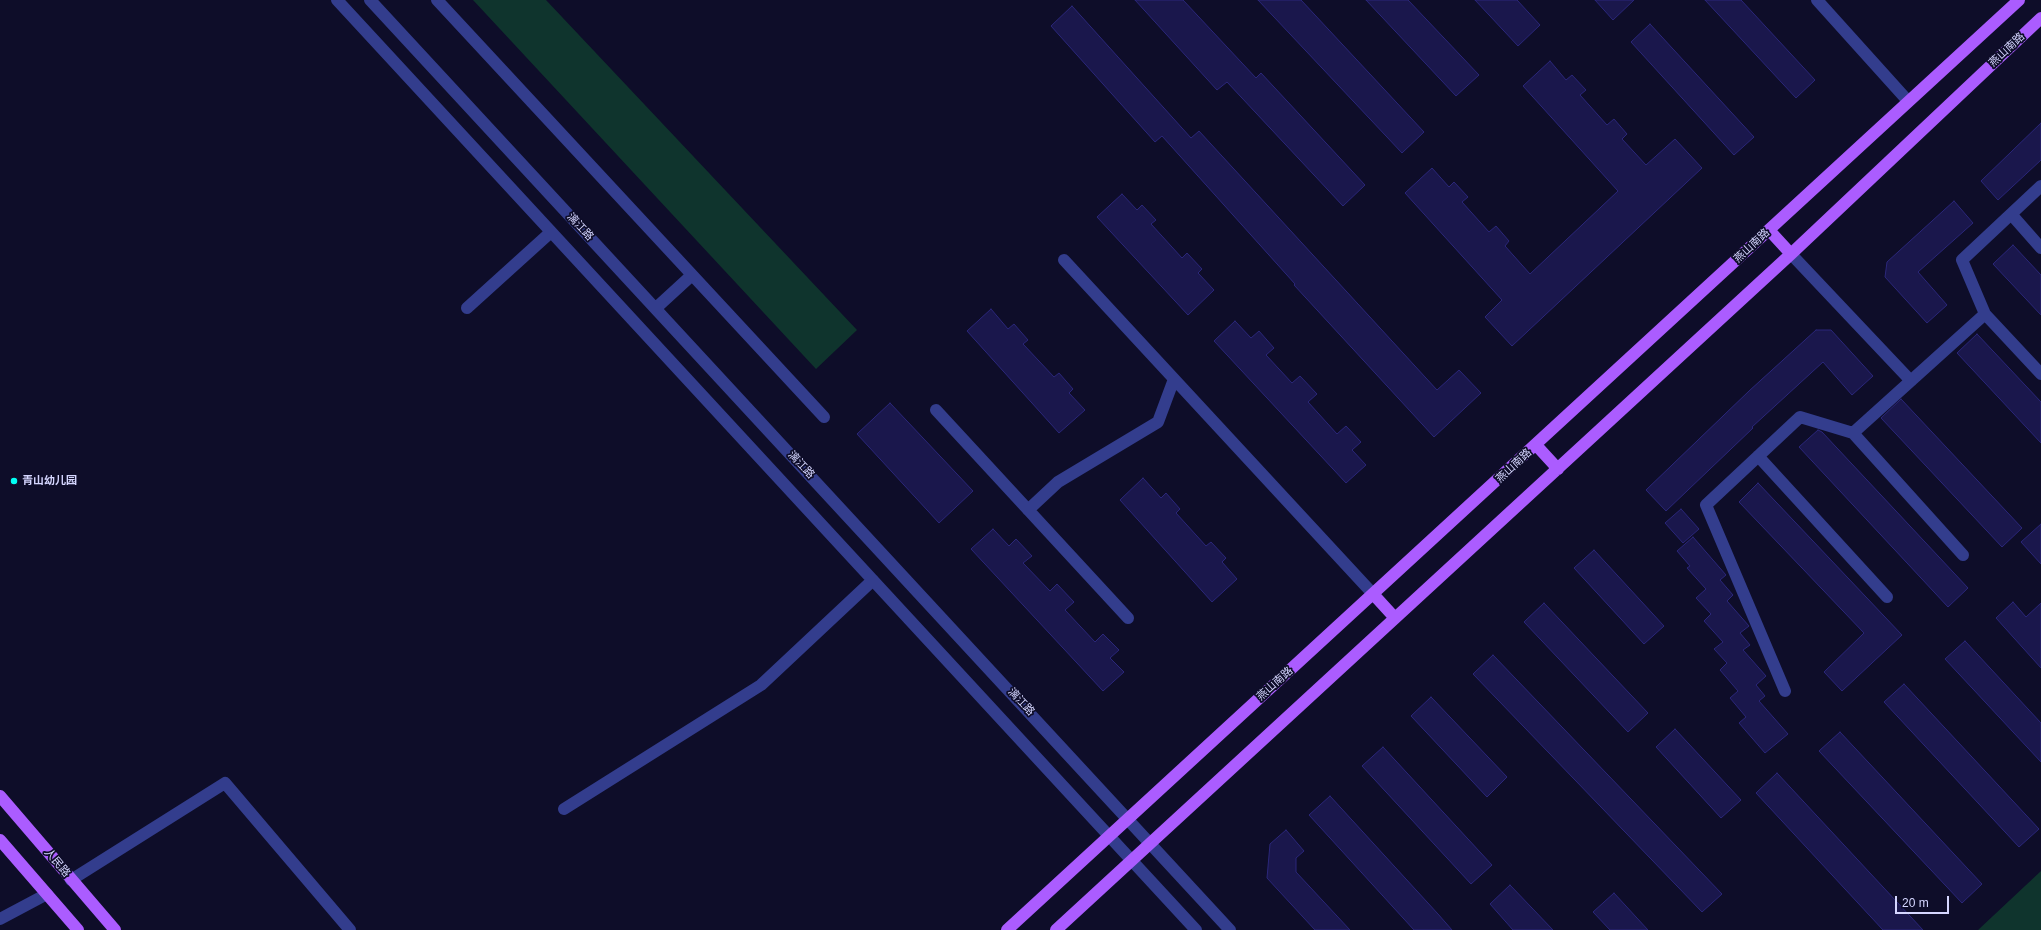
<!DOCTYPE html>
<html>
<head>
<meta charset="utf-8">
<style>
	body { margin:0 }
	#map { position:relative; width:2041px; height:930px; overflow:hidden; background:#0e0d29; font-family:Arial,sans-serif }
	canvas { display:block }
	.scale { position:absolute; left:1895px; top:896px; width:54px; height:18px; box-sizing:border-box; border:2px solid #d5d6ff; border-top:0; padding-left:5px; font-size:12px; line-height:14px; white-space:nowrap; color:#d5d6ff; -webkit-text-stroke:3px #0e0d29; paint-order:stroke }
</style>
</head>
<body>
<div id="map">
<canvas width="2041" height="930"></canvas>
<div class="scale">20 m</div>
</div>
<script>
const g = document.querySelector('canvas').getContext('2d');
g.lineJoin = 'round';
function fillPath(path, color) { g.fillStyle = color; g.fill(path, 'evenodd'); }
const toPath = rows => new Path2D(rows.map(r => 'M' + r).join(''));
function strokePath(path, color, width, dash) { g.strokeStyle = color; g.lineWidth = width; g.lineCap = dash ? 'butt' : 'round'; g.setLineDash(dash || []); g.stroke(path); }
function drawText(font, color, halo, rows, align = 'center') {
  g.font = font + ' Arial,"Noto Sans SC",sans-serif'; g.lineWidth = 3.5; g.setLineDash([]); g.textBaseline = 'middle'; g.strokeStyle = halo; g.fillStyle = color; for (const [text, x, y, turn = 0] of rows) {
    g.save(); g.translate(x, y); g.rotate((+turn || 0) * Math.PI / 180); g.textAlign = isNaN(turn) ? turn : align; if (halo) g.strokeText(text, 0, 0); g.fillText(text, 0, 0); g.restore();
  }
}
fillPath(toPath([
	[473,0,546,0,857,330,816,369],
	[2041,871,2041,930,1978,930]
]), '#0f342d');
const building = toPath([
	[1135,0,1183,0,1256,78,1261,73,1365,185,1343,206,1227,82,1217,90,1135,0],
	[1258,0,1301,0,1424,132,1402,153,1258,0],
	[1366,0,1408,0,1479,75,1456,96,1366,0],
	[1475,0,1517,0,1540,25,1518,46,1475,0],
	[1595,0,1634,0,1613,20,1595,0],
	[1705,0,1741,0,1815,80,1796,98,1705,0],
	[1072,6,1191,138,1199,131,1437,390,1459,370,1481,393,1434,437,1294,285,1295,284,1162,136,1155,142,1051,26,1072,6],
	[1650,24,1754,137,1734,155,1631,42,1650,24],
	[1550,61,1566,80,1572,75,1586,90,1580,95,1607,125,1614,119,1627,134,1622,139,1646,165,1675,139,1702,168,1512,346,1485,317,1502,300,1405,193,1432,168,1449,187,1454,182,1468,197,1462,202,1489,232,1496,226,1509,241,1505,246,1530,274,1618,191,1523,86,1550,61],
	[2041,123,2041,160,1998,200,1981,181,2041,123],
	[1122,194,1137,210,1142,205,1156,220,1151,224,1182,258,1187,253,1202,269,1198,273,1214,290,1188,315,1097,217,1122,194],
	[1954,201,1973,223,1918,272,1947,305,1927,323,1885,277,1887,262,1954,201],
	[2013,245,2041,275,2041,315,1993,264,2013,245],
	[991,309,1008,329,1014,324,1028,340,1023,344,1054,377,1059,373,1073,389,1069,393,1085,410,1059,433,967,331,991,309],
	[1235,321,1251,338,1259,331,1274,348,1266,355,1292,383,1300,376,1317,394,1308,402,1337,434,1346,426,1361,442,1352,450,1366,465,1346,483,1214,341,1235,321],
	[1816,330,1831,330,1873,376,1852,395,1823,362,1752,427,1753,428,1666,511,1646,490,1749,391,1816,330],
	[1977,334,2041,402,2041,443,1957,353,1977,334],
	[1901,399,2022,528,2002,547,1881,418,1901,399],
	[890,403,973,491,939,523,857,434,890,403],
	[1818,430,1822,432,1968,588,1948,607,1799,447,1818,430],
	[1143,478,1161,498,1166,493,1180,509,1176,513,1206,546,1211,542,1226,558,1222,562,1237,579,1212,602,1120,500,1143,478],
	[1758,483,1902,635,1842,691,1824,672,1864,633,1739,502,1758,483],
	[1681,509,1699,529,1683,543,1665,523,1681,509],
	[2041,524,2041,564,2021,542,2041,524],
	[993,529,1009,546,1016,539,1032,556,1023,563,1050,591,1057,584,1074,602,1065,610,1095,642,1103,634,1119,650,1110,658,1124,672,1103,691,971,549,993,529],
	[1693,537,1726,575,1720,580,1733,595,1727,601,1749,626,1740,633,1750,645,1743,650,1766,676,1756,685,1765,696,1759,701,1788,734,1765,753,1739,723,1746,717,1730,698,1738,691,1720,670,1727,663,1714,649,1723,642,1704,621,1711,614,1696,598,1706,589,1687,568,1690,566,1677,551,1693,537],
	[1594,550,1664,626,1644,644,1574,568,1594,550],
	[2013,602,2026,617,2041,603,2041,668,1996,618,2013,602],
	[1544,603,1648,713,1628,732,1524,622,1544,603],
	[1965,641,2041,723,2041,762,1945,659,1965,641],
	[1493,655,1722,894,1702,912,1473,674,1493,655],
	[1904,684,2039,829,2019,847,1884,702,1904,684],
	[1431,697,1507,777,1487,797,1411,716,1431,697],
	[1675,729,1741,800,1721,818,1656,747,1675,729],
	[1840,732,1982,884,1962,903,1819,751,1840,732],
	[1383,747,1492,865,1471,884,1362,766,1383,747],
	[1777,773,1923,930,1883,930,1756,793,1777,773],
	[1330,796,1438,914,1452,930,1414,930,1309,815,1330,796],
	[1286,830,1304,851,1296,858,1296,872,1350,930,1315,930,1267,878,1270,844,1286,830],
	[1510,885,1553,930,1513,930,1490,904,1510,885],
	[1614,893,1648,930,1610,930,1593,912,1614,893]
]);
fillPath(building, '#1a174c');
strokePath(building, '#2b277a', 1);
strokePath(toPath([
	[337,0,1196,930],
	[370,0,1230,930],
	[437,0,824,417],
	[1817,0,1908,101],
	[2011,214,2041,248],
	[1791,254,1911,381],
	[1064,260,1374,595],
	[467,308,551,232],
	[656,308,692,275],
	[1985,314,2041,374],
	[936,410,1128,618],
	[1853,433,1963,555],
	[1758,456,1887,597],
	[1028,510,1058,482,1158,422,1174,379],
	[1785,691,1706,505,1800,417,1853,433,1985,314,1962,260,2041,186],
	[564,809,761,685,873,580],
	[71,880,225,783,350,930],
	[0,919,47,894]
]), '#333d8d', 12);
strokePath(toPath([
	[1769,230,1791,254],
	[1536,445,1558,469],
	[1374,595,1395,618],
	[0,796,115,930],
	[0,840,78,930],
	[1007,930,2019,0],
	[1056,930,1791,254,2041,18]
]), '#ab5cff', 12);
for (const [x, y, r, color] of [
	[14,481,4,"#01fff4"]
]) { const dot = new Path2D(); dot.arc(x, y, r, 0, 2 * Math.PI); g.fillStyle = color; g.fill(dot); strokePath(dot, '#0e0d29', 1.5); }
drawText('11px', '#d5d6ff', '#0e0d29', [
	["燕山南路",2007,50,-43],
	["漓江路",580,227,47],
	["燕山南路",1752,246,-43],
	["漓江路",801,465,47],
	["燕山南路",1514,466,-43],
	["燕山南路",1275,684,-42],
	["漓江路",1021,702,47],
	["人民路",57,863,50]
]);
drawText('bold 11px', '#d5d6ff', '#0e0d29', [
	["青山幼儿园",22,481]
], 'left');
</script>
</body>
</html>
